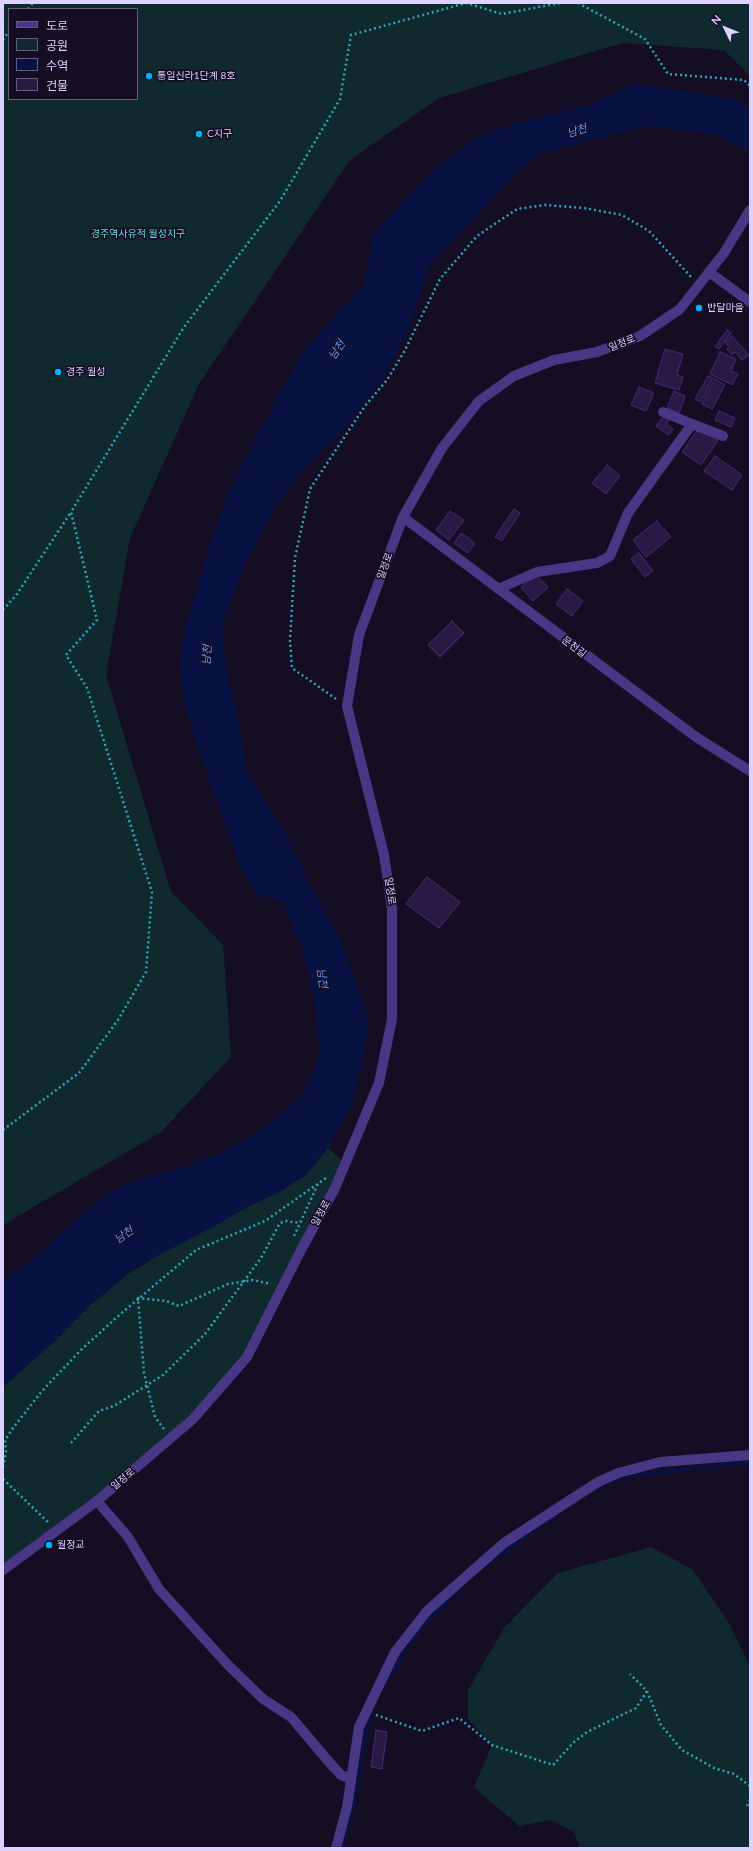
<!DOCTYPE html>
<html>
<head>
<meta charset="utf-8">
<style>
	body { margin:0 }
	#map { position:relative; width:753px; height:1851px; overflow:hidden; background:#150d24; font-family:Lato,"Noto Sans KR",sans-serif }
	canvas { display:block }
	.frame { position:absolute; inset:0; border:4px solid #ded0ff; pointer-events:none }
	.legend { position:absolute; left:8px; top:8px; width:130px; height:92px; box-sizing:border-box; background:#150d24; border:1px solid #655b7c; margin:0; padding:5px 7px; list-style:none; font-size:12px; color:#ded0ff }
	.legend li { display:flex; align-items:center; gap:8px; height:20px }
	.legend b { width:20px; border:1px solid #655b7c }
	.north { position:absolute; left:705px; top:8px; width:40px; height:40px; -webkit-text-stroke:3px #150d24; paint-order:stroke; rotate:313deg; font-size:11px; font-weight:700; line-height:16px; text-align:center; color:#ded0ff }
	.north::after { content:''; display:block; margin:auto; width:14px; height:18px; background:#ded0ff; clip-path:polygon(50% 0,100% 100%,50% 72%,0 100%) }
</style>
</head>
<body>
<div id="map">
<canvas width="753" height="1851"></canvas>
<div class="frame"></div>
<ul class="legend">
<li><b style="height:5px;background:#483784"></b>도로</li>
<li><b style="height:11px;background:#10292e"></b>공원</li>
<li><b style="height:11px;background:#081242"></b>수역</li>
<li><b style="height:11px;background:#2a1945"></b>건물</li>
</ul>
<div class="north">N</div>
</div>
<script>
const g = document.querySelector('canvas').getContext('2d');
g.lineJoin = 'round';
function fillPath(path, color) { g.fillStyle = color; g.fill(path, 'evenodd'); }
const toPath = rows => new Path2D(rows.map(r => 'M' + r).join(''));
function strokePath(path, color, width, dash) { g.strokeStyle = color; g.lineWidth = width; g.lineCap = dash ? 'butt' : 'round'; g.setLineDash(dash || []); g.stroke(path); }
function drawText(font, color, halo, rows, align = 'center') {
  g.font = font + ' Lato,"Noto Sans KR",sans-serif'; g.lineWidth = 3.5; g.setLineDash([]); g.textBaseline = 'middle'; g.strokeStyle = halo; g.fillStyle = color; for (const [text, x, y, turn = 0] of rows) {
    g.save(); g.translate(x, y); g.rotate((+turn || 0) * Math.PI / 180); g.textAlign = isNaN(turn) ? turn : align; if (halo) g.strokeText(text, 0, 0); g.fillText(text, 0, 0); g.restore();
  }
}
fillPath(toPath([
	[3,3,750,3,750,76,724,50,622,43,439,98,350,160,199,384,130,538,106,675,171,892,223,945,231,1057,161,1132,3,1225],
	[9,9,137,9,137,99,9,99],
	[328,1148,346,1163,247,1357,193,1419,3,1572,3,1387,56,1340,90,1305,128,1274,157,1256,249,1206,280,1191,307,1174],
	[651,1547,692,1569,729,1623,750,1667,750,1848,580,1848,574,1832,551,1820,519,1826,474,1787,492,1745,468,1719,468,1690,504,1628,558,1573]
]), '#10292e');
fillPath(toPath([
	[634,84,736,99,750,110,750,151,714,134,645,126,538,154,513,177,430,264,409,328,382,380,345,428,303,469,278,502,248,558,222,622,226,671,238,716,247,772,286,835,314,893,340,939,358,988,369,1024,364,1054,351,1105,328,1148,307,1174,280,1192,249,1206,213,1227,157,1256,128,1273,90,1305,56,1340,3,1387,3,1280,37,1256,85,1211,121,1186,189,1165,220,1153,251,1136,283,1113,306,1091,320,1052,315,1004,303,951,283,902,258,895,240,866,197,746,183,699,180,656,187,623,208,550,228,493,265,420,304,350,364,284,373,234,432,171,475,139,513,124,588,105]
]), '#081242');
strokePath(toPath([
	[590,1493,612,1480,635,1475,750,1462],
	[485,1566,556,1515],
	[385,1684,416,1634,459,1589],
	[342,1848,353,1806,369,1715]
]), '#081242', 4);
const building = toPath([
	[727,330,731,333,719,349,715,347,727,330],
	[732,336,749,355,742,360,735,352,732,355,727,349,729,347,725,342,732,336],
	[665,349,683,354,677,375,683,377,679,390,655,383,665,349],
	[720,352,736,359,731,371,738,374,732,385,710,374,720,352],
	[708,376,713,378,701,402,695,399,708,376],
	[715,379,725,385,712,409,702,404,715,379],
	[639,387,654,393,646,411,631,405,639,387],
	[674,391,685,396,679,413,667,408,674,391],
	[719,411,735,418,731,427,715,420,719,411],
	[664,416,669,420,666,424,673,429,669,435,656,426,664,416],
	[699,428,718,441,701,465,682,452,699,428],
	[715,456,742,475,732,490,704,471,715,456],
	[607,465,620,476,606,494,592,483,607,465],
	[514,509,520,513,502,541,495,537,514,509],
	[450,511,464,520,449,540,436,530,450,511],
	[657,521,671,537,646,557,633,540,657,521],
	[461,533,475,543,468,553,454,543,461,533],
	[639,553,653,571,645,577,631,559,639,553],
	[535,574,548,587,533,601,521,587,535,574],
	[567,589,583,601,572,616,556,604,567,589],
	[452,621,464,633,440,657,428,645,452,621],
	[427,877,460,902,439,928,406,904,427,877],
	[376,1730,387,1732,382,1769,371,1767,376,1730]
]);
fillPath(building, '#2a1945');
strokePath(building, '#462a72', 1);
strokePath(toPath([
	[578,3,645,39,668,74,744,80,750,86],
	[28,9,33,3],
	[3,40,9,31],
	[3,610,17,594,71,512],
	[336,699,292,668,290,640,295,558,310,489,365,406,387,380,404,352,440,279,477,236,517,209,545,205,584,208,622,215,649,231,692,278],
	[3,1130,79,1073,118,1020,146,972,152,892,87,688,66,655,97,620,71,512,184,327,280,201,340,99,351,35,466,3,502,14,560,3],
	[294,1236,318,1184],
	[164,1429,155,1417,144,1373,138,1298,166,1301,179,1306,228,1284,253,1280,271,1284],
	[71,1443,99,1411,114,1406,163,1375,205,1334,261,1258,280,1223,286,1221,300,1223],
	[3,1467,6,1451,5,1440,13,1428,42,1391,81,1350,117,1317,196,1250,265,1221,326,1178],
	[3,1479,49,1523],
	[647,1691,661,1725,682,1750,714,1768,734,1774,750,1786],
	[376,1715,422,1731,459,1718,492,1745,553,1765,574,1742,587,1732,636,1708,647,1691,630,1674],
	[747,1806,750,1800]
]), '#2ba7b8', 2.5, [2, 3]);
strokePath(toPath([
	[709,272,750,302],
	[663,412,692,424],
	[403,517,696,737,750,771],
	[498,589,537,572,597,563,610,556,628,513,692,424,723,436],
	[97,1501,128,1537,159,1589,228,1665,263,1699,291,1717,329,1762,341,1775,351,1779],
	[3,1570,97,1501,193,1419,247,1357,301,1250,335,1188,379,1083,392,1019,392,909,384,855,347,706,359,635,403,517,442,448,479,401,514,376,554,360,597,352,640,336,680,309,724,253,750,210],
	[336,1848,347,1807,359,1727,395,1652,427,1611,504,1543,598,1482,618,1473,660,1462,750,1455]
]), '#483784', 10);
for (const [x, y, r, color] of [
	[149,76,4,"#00b3fb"],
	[199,134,4,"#00b3fb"],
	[699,308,4,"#00b3fb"],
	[58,372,4,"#00b3fb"],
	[49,1545,4,"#00b3fb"]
]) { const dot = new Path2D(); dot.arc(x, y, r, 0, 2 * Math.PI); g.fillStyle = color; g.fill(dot); strokePath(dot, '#150d24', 1.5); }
drawText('10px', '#ded0ff', '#150d24', [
	["통일신라1단계 8호",157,76],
	["C지구",207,134],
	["반달마을",707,308],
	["경주 월성",66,372],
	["월정교",57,1545]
], 'left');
drawText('10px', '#58e3da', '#150d24', [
	["경주역사유적 월성지구",138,234]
]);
drawText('10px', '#ded0ff', '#150d24', [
	["일정로",622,343,-22],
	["일정로",385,566,-70],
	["문천길",574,647,37],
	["일정로",390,891,82],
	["일정로",321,1213,-61],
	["일정로",123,1479,-40]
]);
drawText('italic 11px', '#5e97ff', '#150d24', [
	["남천",577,131,-18],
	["남천",337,350,-56],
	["남천",207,655,-85],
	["남천",322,978,82],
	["남천",124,1235,-35]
]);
</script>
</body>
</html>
